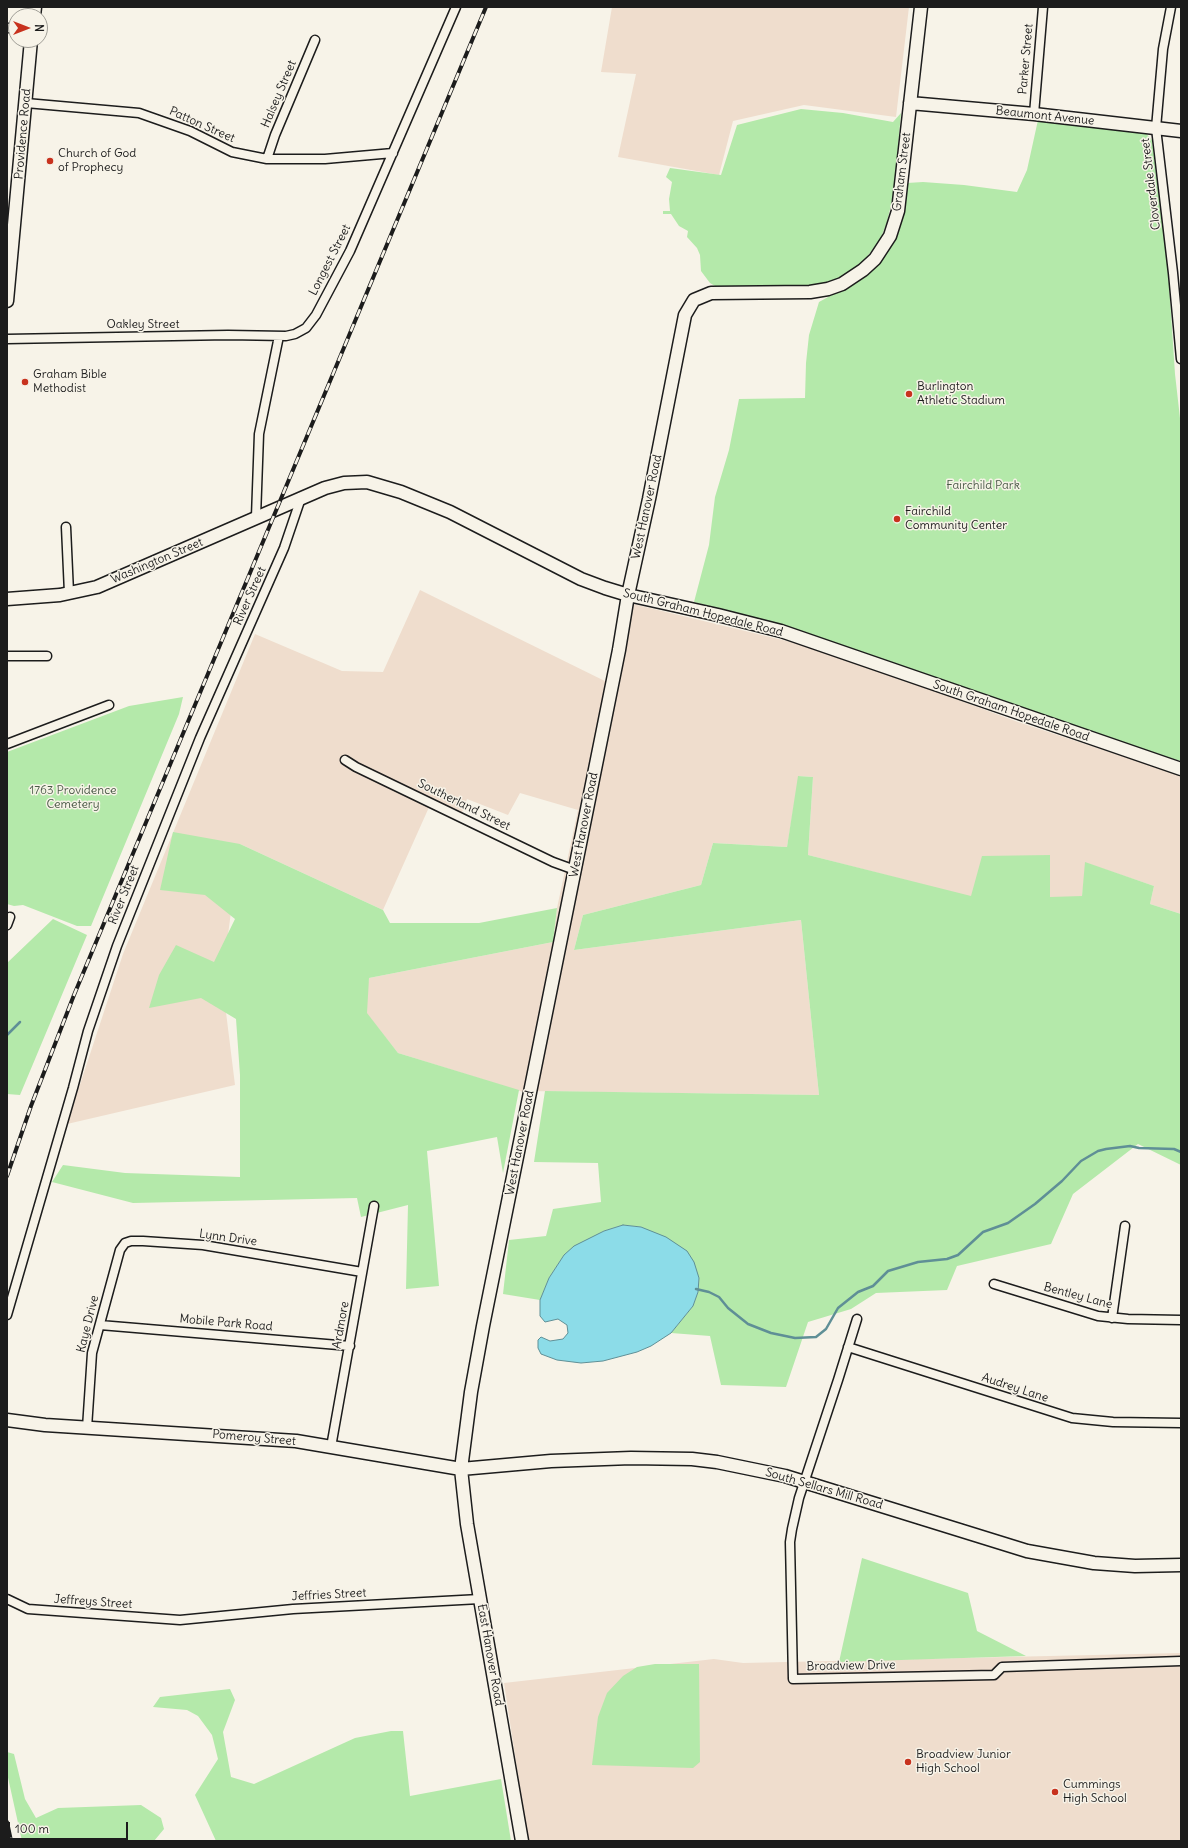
<!DOCTYPE html>
<html>
<head>
<meta charset="utf-8">
<style>
	body { margin:0 }
	#map { position:relative; width:1188px; height:1848px; overflow:hidden; background:#f7f3e8; font-family:Delius,sans-serif }
	canvas { display:block }
	.frame { position:absolute; inset:0; border:8px solid #1c1c1c; pointer-events:none }
	.north { position:absolute; left:8px; top:8px; width:40px; height:40px; box-sizing:border-box; background:#f7f3e8; border:1px solid #9f9d96; border-radius:50%; rotate:90deg; font-size:11px; font-weight:700; line-height:16px; text-align:center; color:#1c1c1c }
	.north::after { content:''; display:block; margin:auto; width:14px; height:18px; background:#c8321e; clip-path:polygon(50% 0,100% 100%,50% 72%,0 100%) }
	.scale { position:absolute; left:8px; top:1822px; width:120px; height:18px; box-sizing:border-box; border:2px solid #1c1c1c; border-top:0; padding-left:5px; font-size:12px; line-height:14px; white-space:nowrap; color:#1c1c1c; -webkit-text-stroke:3px #f7f3e8; paint-order:stroke }
</style>
</head>
<body>
<div id="map">
<canvas width="1188" height="1848"></canvas>
<div class="frame"></div>
<div class="north">N</div>
<div class="scale">100 m</div>
</div>
<script>
const g = document.querySelector('canvas').getContext('2d');
g.lineJoin = 'round';
function fillPath(path, color) { g.fillStyle = color; g.fill(path, 'evenodd'); }
const toPath = rows => new Path2D(rows.map(r => 'M' + r).join(''));
function strokePath(path, color, width, dash) { g.strokeStyle = color; g.lineWidth = width; g.lineCap = dash ? 'butt' : 'round'; g.setLineDash(dash || []); g.stroke(path); }
function drawText(font, color, halo, rows, align = 'center') {
  g.font = font + ' Delius,sans-serif'; g.lineWidth = 3; g.setLineDash([]); g.textBaseline = 'middle'; g.strokeStyle = halo; g.fillStyle = color; for (const [text, x, y, turn = 0] of rows) {
    g.save(); g.translate(x, y); g.rotate((+turn || 0) * Math.PI / 180); g.textAlign = isNaN(turn) ? turn : align; if (halo) g.strokeText(text, 0, 0); g.fillText(text, 0, 0); g.restore();
  }
}
fillPath(toPath([
	[612,7,909,7,896,117,804,105,733,121,719,175,618,157,636,74,601,72],
	[420,590,617,687,633,604,820,649,1018,722,1143,763,1181,771,1181,914,1150,904,1154,886,1086,863,1082,897,1050,897,1050,855,971,897,808,855,813,777,799,776,787,847,713,843,701,885,583,915,574,950,801,920,819,1095,524,1091,523,1092,398,1053,362,1008,369,978,553,942,557,908,578,810,520,793,508,815,467,799,461,815,430,805,383,910,240,844,222,980,235,1085,67,1124,123,954,255,634,342,671,383,672],
	[1181,1653,1181,1841,528,1841,504,1683,714,1659,743,1663]
]), '#efddcd');
fillPath(toPath([
	[801,109,843,113,893,122,901,113,894,192,887,222,880,240,859,267,844,276,817,286,804,288,715,286,710,283,701,271,700,255,697,248,687,237,688,231,679,226,671,214,663,214,663,211,670,211,669,199,672,182,666,177,670,168,721,175,737,125],
	[1038,120,1143,130,1152,140,1168,268,1175,374,1181,427,1181,761,1129,747,761,622,726,610,694,602,709,545,715,497,729,450,739,399,805,398,806,363,809,335,819,302,839,291,881,259,890,248,899,232,904,207,907,183,923,182,964,185,1017,192,1027,170],
	[183,697,179,714,91,926,77,926,23,905,14,906,7,904,7,752,129,706],
	[798,776,813,777,808,855,971,896,982,856,1050,855,1050,897,1082,896,1085,862,1154,886,1150,904,1181,914,1181,1165,1138,1144,1073,1194,1051,1244,957,1266,947,1290,876,1293,851,1309,808,1322,786,1387,721,1385,710,1336,671,1333,693,1306,698,1292,699,1278,641,1227,623,1225,604,1231,564,1255,549,1278,540,1300,503,1294,509,1240,546,1236,553,1209,601,1202,598,1163,534,1162,545,1091,819,1095,801,920,574,950,583,915,701,885,713,843,787,847],
	[173,832,240,844,383,910,390,923,479,923,557,908,553,942,369,978,367,1013,398,1053,519,1090,503,1173,497,1137,427,1151,439,1286,406,1289,408,1205,361,1217,357,1198,133,1203,52,1182,63,1165,125,1173,240,1177,240,1075,236,1019,201,998,149,1008,159,975,176,945,214,962,235,919,205,895,160,890],
	[53,919,87,935,20,1095,7,1094,7,963],
	[862,1558,968,1593,977,1631,1026,1656,839,1662],
	[655,1664,699,1664,700,1762,693,1768,592,1765,598,1717,607,1693,623,1676,637,1667],
	[230,1689,235,1700,223,1732,231,1777,254,1784,355,1738,391,1731,403,1731,410,1796,501,1779,511,1841,216,1841,195,1795,218,1759,212,1735,198,1716,187,1710,153,1707,160,1697],
	[7,1752,14,1754,25,1799,36,1818,58,1808,141,1805,161,1818,164,1829,154,1841,22,1841,7,1773]
]), '#b4e9aa');
const water = toPath([
	[623,1225,641,1227,666,1237,687,1251,694,1262,699,1278,698,1292,693,1306,671,1333,651,1346,637,1352,603,1361,581,1363,557,1360,541,1354,538,1348,538,1340,541,1337,550,1341,563,1339,568,1333,567,1325,558,1319,545,1322,540,1316,540,1300,549,1278,564,1255,574,1246,604,1231,623,1225]
]);
fillPath(water, '#8cdce8');
strokePath(water, '#5f8f96', 1);
strokePath(toPath([
	[7,1035,20,1022],
	[696,1289,709,1292,719,1297,728,1308,748,1324,771,1333,795,1338,816,1337,826,1329,838,1308,858,1292,873,1286,888,1271,918,1262,947,1259,958,1255,983,1232,1008,1223,1035,1204,1062,1181,1081,1161,1098,1151,1106,1149,1130,1146,1139,1148,1174,1149,1181,1152]
]), '#5f8f96', 2.5);
const street = toPath([
	[1171,7,1163,49,1156,128,1173,273,1181,359],
	[7,28,16,28],
	[26,103,139,113,190,131,232,152,267,159,325,159,393,153],
	[1034,114,1043,7],
	[267,159,275,135,315,40],
	[7,339,228,335,286,336,295,334,306,328,316,315,350,251,456,7],
	[256,517,259,434,279,336],
	[66,527,69,593],
	[7,656,47,656],
	[7,744,109,705],
	[345,760,356,767,553,862,575,870],
	[7,925,10,917],
	[994,1284,1098,1316,1128,1319,1181,1320],
	[7,1315,73,1088,88,1031,117,946,200,738,284,548,301,498],
	[1112,1318,1125,1226],
	[857,1319,838,1380,799,1498,792,1529,790,1542,793,1679,994,1675,1002,1667,1181,1661],
	[100,1325,350,1346],
	[848,1347,1072,1418,1113,1422,1181,1423],
	[87,1428,92,1353,120,1250,125,1243,131,1241,143,1241,203,1245,362,1272],
	[331,1447,374,1206],
	[7,1599,28,1609,180,1620,293,1609,480,1599]
]);
const secondary = toPath([
	[34,16,35,7],
	[910,103,1034,114,1181,131],
	[7,301,31,40],
	[7,599,60,595,97,587,325,488,344,483,367,482,401,492,450,512,581,579,605,588,628,595,718,615,781,631,1181,769],
	[7,1420,45,1425,296,1441,461,1469,551,1461,631,1458,692,1459,717,1462,785,1476,1027,1551,1094,1563,1135,1566,1181,1565],
	[522,1841,467,1524,461,1469,471,1392,483,1326,619,650,628,595,649,499,685,315,694,300,711,293,810,292,828,289,842,284,863,270,875,259,890,236,898,211,921,7]
]);
strokePath(street, '#1c1c1c', 11);
strokePath(secondary, '#1c1c1c', 15);
strokePath(street, '#f7f3e8', 8);
strokePath(secondary, '#f7f3e8', 12);
const rail = toPath([
	[7,1176,31,1106,74,995,486,7],
	[7,1822,11,1841]
]);
strokePath(rail, '#1c1c1c', 4);
strokePath(rail, '#f7f3e8', 2.5, [8]);
for (const [x, y, r, color] of [
	[50,161,4,"#c8321e"],
	[25,382,4,"#c8321e"],
	[909,394,4,"#c8321e"],
	[897,519,4,"#c8321e"],
	[908,1762,4,"#c8321e"],
	[1055,1792,4,"#c8321e"]
]) { const dot = new Path2D(); dot.arc(x, y, r, 0, 2 * Math.PI); g.fillStyle = color; g.fill(dot); strokePath(dot, '#f7f3e8', 1.5); }
drawText('12px', '#1c1c1c', '#f7f3e8', [
	["Parker Street",1026,59,-85],
	["Halsey Street",279,94,-67],
	["Beaumont Avenue",1045,116,6],
	["Patton Street",202,125,24],
	["Providence Road",23,134,-85],
	["Graham Street",902,172,-83],
	["Cloverdale Street",1151,184,-97],
	["Longest Street",330,260,-63],
	["Oakley Street",143,325],
	["West Hanover Road",647,507,-78],
	["Washington Street",157,561,-23],
	["River Street",250,596,-66],
	["South Graham Hopedale Road",703,613,14],
	["South Graham Hopedale Road",1011,711,19],
	["Southerland Street",464,805,26],
	["West Hanover Road",584,825,-79],
	["River Street",124,895,-68],
	["West Hanover Road",520,1143,-79],
	["Lynn Drive",228,1238,8],
	["Bentley Lane",1078,1296,15],
	["Mobile Park Road",226,1323,5],
	["Kaye Drive",88,1324,-76],
	["Ardmore",341,1325,-80],
	["Audrey Lane",1015,1388,18],
	["Pomeroy Street",254,1438,5],
	["South Sellars Mill Road",824,1489,16],
	["Jeffries Street",329,1595,-3],
	["Jeffreys Street",93,1602,4],
	["East Hanover Road",490,1655,80],
	["Broadview Drive",851,1666,-1]
]);
drawText('12px', '#1c1c1c', '#f7f3e8', [
	["Church of God",58,154],
	["of Prophecy",58,168],
	["Graham Bible",33,375],
	["Methodist",33,389],
	["Burlington",917,387],
	["Athletic Stadium",917,401],
	["Fairchild",905,512],
	["Community Center",905,526],
	["Broadview Junior",916,1755],
	["High School",916,1769],
	["Cummings",1063,1785],
	["High School",1063,1799]
], 'left');
drawText('12px', '#4a5a47', '#f7f3e8', [
	["Fairchild Park",983,486],
	["1763 Providence",73,791],
	["Cemetery",73,805]
]);
</script>
</body>
</html>
